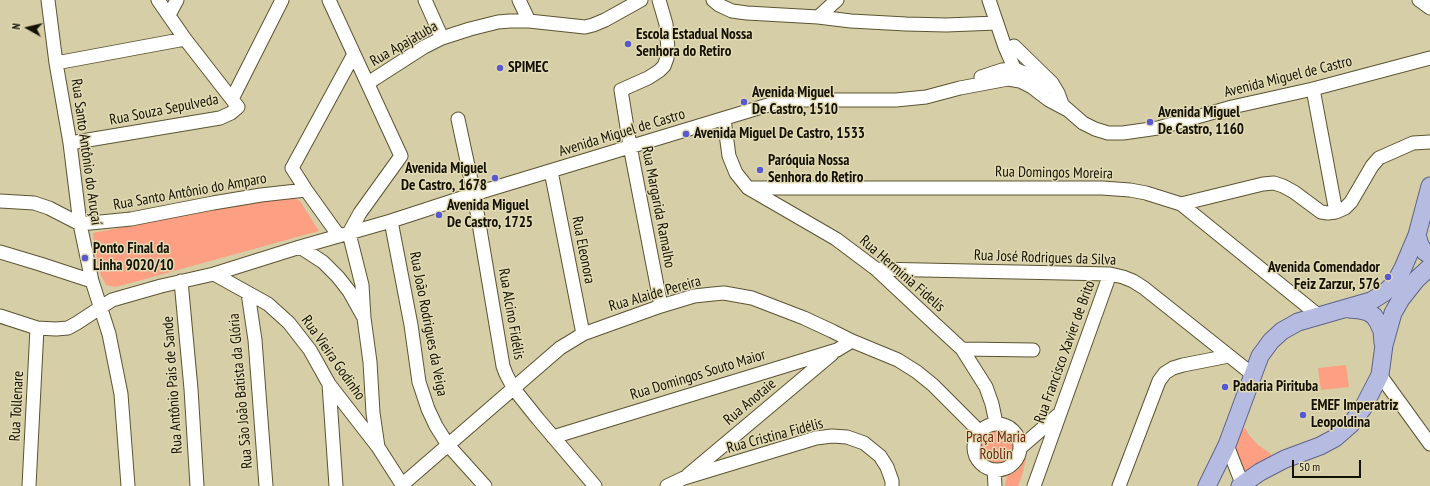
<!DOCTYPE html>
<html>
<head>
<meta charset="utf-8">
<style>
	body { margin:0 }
	#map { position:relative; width:1430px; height:486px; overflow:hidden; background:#d6cea7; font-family:"PT Sans Narrow",sans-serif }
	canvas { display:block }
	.north { position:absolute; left:8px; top:8px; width:40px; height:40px; -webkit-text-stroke:3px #e3dbb4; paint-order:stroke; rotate:278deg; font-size:11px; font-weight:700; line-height:16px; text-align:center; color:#131004 }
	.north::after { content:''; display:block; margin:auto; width:14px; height:18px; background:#131004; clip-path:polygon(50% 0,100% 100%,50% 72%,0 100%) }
	.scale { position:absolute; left:1292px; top:460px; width:69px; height:18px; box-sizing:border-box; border:2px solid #131004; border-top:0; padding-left:5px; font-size:12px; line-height:14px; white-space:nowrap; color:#131004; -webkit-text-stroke:3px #e3dbb4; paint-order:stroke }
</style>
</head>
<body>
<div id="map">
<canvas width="1430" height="486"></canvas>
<div class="north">N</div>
<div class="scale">50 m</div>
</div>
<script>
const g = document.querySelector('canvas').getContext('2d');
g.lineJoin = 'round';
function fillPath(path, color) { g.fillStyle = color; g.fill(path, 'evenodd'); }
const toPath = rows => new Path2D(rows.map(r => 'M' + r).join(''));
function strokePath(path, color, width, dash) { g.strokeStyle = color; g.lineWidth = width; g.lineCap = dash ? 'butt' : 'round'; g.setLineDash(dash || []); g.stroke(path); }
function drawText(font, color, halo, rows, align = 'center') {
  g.font = font + ' "PT Sans Narrow",sans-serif'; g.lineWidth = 3; g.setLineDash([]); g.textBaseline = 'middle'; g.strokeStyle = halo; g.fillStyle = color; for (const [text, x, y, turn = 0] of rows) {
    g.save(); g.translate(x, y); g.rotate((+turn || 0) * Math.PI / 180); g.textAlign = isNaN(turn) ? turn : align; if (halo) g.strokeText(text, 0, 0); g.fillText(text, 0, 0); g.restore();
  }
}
fillPath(toPath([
	[291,197,300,201,319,231,116,287,106,285,98,269,93,233,269,199],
	[1346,365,1349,387,1321,390,1318,368],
	'977 446a19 19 0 1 1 38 0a19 19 0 1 1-38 0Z',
	[1245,428,1249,435,1258,445,1270,453,1273,458,1244,474,1230,440],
	[1027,454,1023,472,1018,486,1005,486,1007,476,1019,469]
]), '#fc9f83');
const minor = toPath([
	[48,0,56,63,70,143,80,224,92,281,109,334,121,394,128,486],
	[329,0,401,156,360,213,349,233,362,285,364,318,370,362,373,413,378,447],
	[425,0,442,38],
	[519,0,529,21],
	[659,0,666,24,668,50,667,58,664,66,659,71,648,78,621,90,630,146,661,306],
	[713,0,719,5,732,11,747,13,818,17,851,21,906,24,946,25,997,23],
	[989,0,1005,47,1018,77],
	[1419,0,1430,8],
	[169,15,177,0],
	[818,17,837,0],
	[1014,46,1052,83,1058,93,1062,104],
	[56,63,185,39],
	[981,77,1002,70,1015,69,1028,75,1044,88],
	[368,83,424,47,442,38,470,29,498,22,510,21,529,21,585,27,593,25,605,20,641,0],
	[1313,89,1336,212],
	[232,99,282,0],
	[1060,103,1083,123,1095,129,1108,133,1123,133,1158,128,1232,107,1313,89,1430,58],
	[458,119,474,194,503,366,506,374,514,389,538,419,595,486],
	[724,119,729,156,736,173,748,188,836,239,876,269,936,325,962,349,986,387,992,404,996,423],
	[70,143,220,118,231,113,238,107,185,39,158,0],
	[551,171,583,334],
	[748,188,1102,188,1130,190,1146,193,1181,204,1318,315],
	[0,201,34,203,49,208,80,224,131,219,213,203,261,195,306,190],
	[1181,204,1263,184,1274,183,1283,186,1294,192,1321,212,1328,213,1336,212,1345,208,1351,202,1372,166,1379,158,1413,143,1430,142],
	[391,221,411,325,419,382,428,409,436,426,448,445,485,486],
	[339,236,306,190,292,168,354,54],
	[300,247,323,262,338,277,349,291,363,316],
	[0,252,40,264,92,281],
	[876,269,1110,274,1123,277,1133,281,1144,288,1252,374],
	[214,274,268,304,289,323,310,350,329,384,378,447,403,486],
	[181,281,191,389,197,486],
	[248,293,255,340,266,486],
	[0,316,37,328,56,329,68,328,77,323,112,300,161,286,214,274,300,247,391,221,474,194,778,102,791,100,896,100,926,97,960,88,1008,79,1020,81,1032,87,1049,100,1066,109],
	[962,349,1033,350],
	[1380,375,1430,444],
	[329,384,336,486],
	'974 447a23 23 0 1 1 46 0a23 23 0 1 1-46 0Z',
	[553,437,837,350,852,341],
	[1227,445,1243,486],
	[1020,448,1058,415],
	[994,470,995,486],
	[688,475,832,354],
	[403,484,560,348,583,334,661,306,694,296,713,294,724,293,752,298,804,318,832,331,852,341,898,360,917,372,933,385,979,431],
	[29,486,37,328],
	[667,486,684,478,816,438,832,436,847,437,864,443,880,456,887,467,892,481,892,486],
	[1034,486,1110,274],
	[1119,486,1159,381,1165,373,1173,368,1183,365,1229,356]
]);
const major = toPath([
	[1417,235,1420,245,1425,252,1430,255],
	[1349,309,1360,310,1368,312,1374,316,1378,322,1382,331,1383,343],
	[1207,486,1227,445,1260,356,1271,341,1282,331,1298,322,1371,301,1384,293,1395,283,1403,268,1417,235,1430,186],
	[1240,486,1260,472,1285,459,1320,446,1335,438,1351,424,1363,408,1380,375,1384,345,1393,313,1401,299,1416,280,1430,267]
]);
strokePath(minor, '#5b5431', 15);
strokePath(major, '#5e6387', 19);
strokePath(minor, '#fff', 13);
strokePath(major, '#b6bce1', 17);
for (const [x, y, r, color] of [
	[628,44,4,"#5659d0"],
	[500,68,4,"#5659d0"],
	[744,102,4,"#5659d0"],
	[1150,122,4,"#5659d0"],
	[686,134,4,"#5659d0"],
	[760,170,4,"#5659d0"],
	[495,178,4,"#5659d0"],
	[439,215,4,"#5659d0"],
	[85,258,4,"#5659d0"],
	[1388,277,4,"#5659d0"],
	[1225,387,4,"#5659d0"],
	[1303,415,4,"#5659d0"]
]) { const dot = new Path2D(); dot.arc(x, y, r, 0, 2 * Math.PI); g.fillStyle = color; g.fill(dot); strokePath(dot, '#e3dbb4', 1.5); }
drawText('bold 15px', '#131004', '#e3dbb4', [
	["Escola Estadual Nossa",636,35],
	["Senhora do Retiro",636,52],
	["SPIMEC",508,68],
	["Avenida Miguel",752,93],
	["De Castro, 1510",752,110],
	["Avenida Miguel",1158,113],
	["De Castro, 1160",1158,130],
	["Avenida Miguel De Castro, 1533",694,134],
	["Paróquia Nossa",768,161],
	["Senhora do Retiro",768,178],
	["Avenida Miguel",487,169,"right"],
	["De Castro, 1678",487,186,"right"],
	["Avenida Miguel",447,206],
	["De Castro, 1725",447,223],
	["Ponto Final da",93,249],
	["Linha 9020/10",93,266],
	["Avenida Comendador",1380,268,"right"],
	["Feiz Zarzur, 576",1380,285,"right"],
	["Padaria Pirituba",1233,387],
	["EMEF Imperatriz",1311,406],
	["Leopoldina",1311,423]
], 'left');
drawText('15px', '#131004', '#e3dbb4', [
	["Rua Apajatuba",404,44,-30],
	["Avenida Miguel de Castro",1288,77,-14],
	["Rua Souza Sepulveda",164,110,-11],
	["Avenida Miguel de Castro",622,133,-17],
	["Rua Santo Antônio do Aruçaí",86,152,82],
	["Rua Domingos Moreira",1054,173,1],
	["Rua Santo Antônio do Amparo",190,192,-10],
	["Rua Margarida Ramalho",658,207,79],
	["Rua Eleonora",583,250,79],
	["Rua José Rodrigues da Silva",1045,258,2],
	["Rua Herminia Fidelis",902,274,41],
	["Rua Alaide Pereira",655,294,-16],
	["Rua Alcino Fidélis",511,314,80],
	["Rua João Rodrigues da Veiga",428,324,79],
	["Rua Francisco Xavier de Brito",1065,352,-70],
	["Rua Vieira Godinho",333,358,55],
	["Rua Domingos Souto Maior",698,375,-17],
	["Rua Antônio Pais de Sande",173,385,-94],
	["Rua São João Batista da Glória",241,391,-95],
	["Rua Anotaie",750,402,-40],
	["Rua Tollenare",17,406,-87],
	["Rua Cristina Fidélis",775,436,-15]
]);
drawText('15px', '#6d250e', '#e3dbb4', [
	["Praça Maria",996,438],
	["Roblin",996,455]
]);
</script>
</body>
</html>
